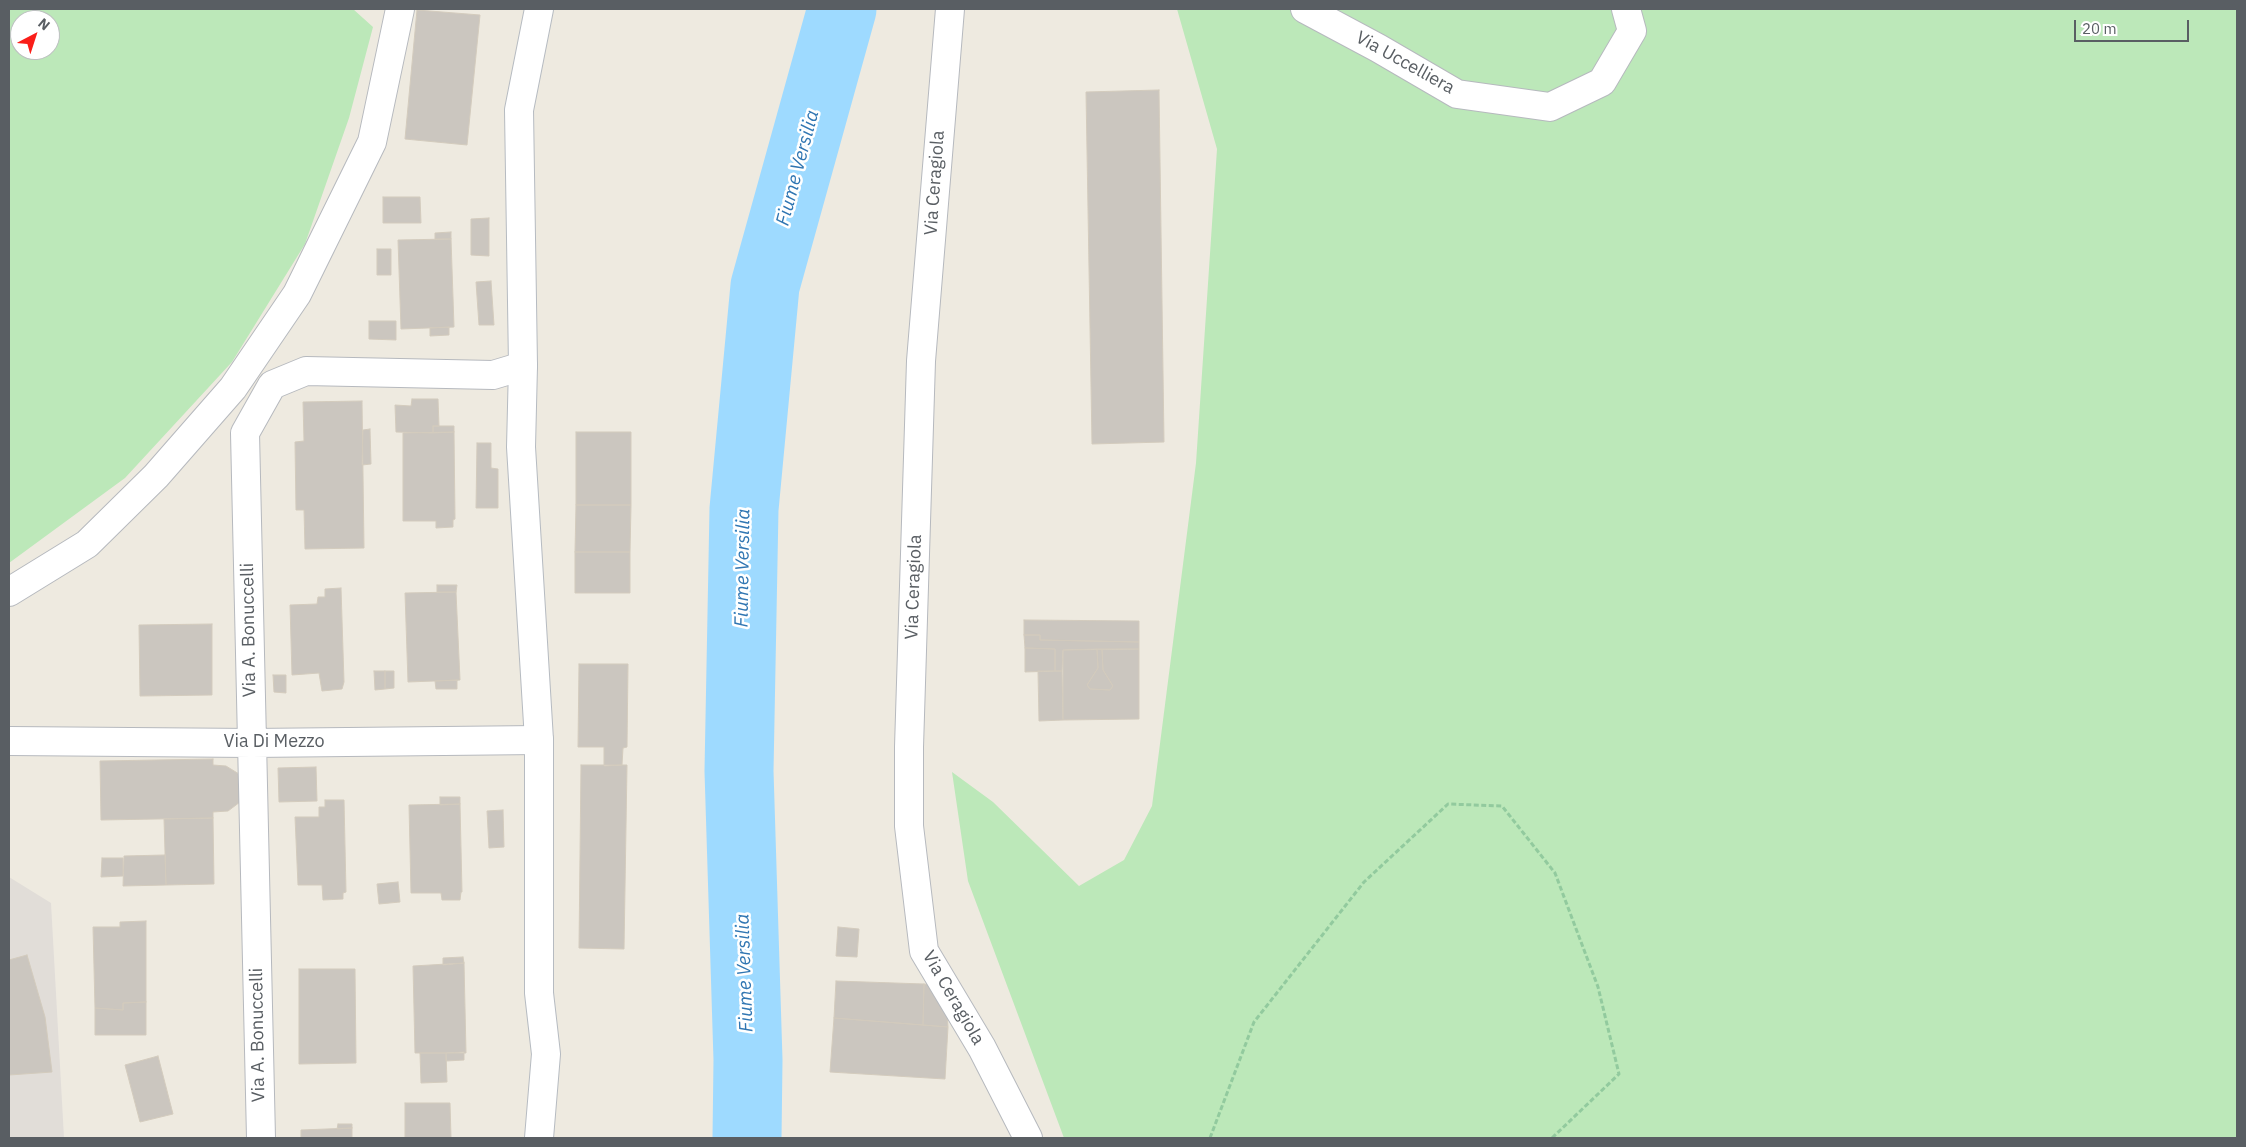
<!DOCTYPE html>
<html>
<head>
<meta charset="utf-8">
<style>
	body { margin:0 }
	#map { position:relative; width:2246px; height:1147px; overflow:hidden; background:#eeeae0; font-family:"IBM Plex Sans",sans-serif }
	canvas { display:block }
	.frame { position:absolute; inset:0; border:10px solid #595e63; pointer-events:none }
	.north { position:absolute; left:10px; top:10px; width:50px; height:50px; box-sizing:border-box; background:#fff; border:1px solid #bdbfc1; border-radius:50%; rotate:40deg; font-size:14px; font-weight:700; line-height:20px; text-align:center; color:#595e63 }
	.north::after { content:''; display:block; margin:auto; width:18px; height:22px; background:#fa1e19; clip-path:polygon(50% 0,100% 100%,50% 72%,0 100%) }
	.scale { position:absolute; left:2074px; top:20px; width:115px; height:22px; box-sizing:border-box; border:2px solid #595e63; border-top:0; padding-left:6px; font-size:15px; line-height:18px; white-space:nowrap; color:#595e63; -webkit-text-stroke:4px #fff; paint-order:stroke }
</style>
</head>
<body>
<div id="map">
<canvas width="2246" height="1147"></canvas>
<div class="frame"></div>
<div class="north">N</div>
<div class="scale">20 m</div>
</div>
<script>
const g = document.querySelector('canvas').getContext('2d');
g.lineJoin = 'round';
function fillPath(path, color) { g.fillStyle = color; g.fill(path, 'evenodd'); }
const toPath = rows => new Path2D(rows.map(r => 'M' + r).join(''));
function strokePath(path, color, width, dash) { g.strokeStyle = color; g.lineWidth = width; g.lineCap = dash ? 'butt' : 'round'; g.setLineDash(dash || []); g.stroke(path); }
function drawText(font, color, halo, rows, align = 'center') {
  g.font = font + ' "IBM Plex Sans",sans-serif'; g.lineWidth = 5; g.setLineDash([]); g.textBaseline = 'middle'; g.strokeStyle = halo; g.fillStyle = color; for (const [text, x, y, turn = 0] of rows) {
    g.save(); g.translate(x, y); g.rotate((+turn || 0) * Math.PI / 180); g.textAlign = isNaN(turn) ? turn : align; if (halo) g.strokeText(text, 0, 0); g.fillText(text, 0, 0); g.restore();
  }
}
fillPath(toPath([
	[9,877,51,903,64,1138,9,1138]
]), '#e1ddd8');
fillPath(toPath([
	[9,9,353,9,373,27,349,118,305,244,232,362,125,478,9,563],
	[20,20,50,20,50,50,20,50],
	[1177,9,2237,9,2237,1138,1064,1138,968,881,952,772,993,802,1079,886,1124,860,1152,806,1196,463,1217,149]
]), '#bce8b9');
strokePath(toPath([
	[747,1138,748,1060,739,771,744,509,765,286,842,9]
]), '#9edaff', 69);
const building = toPath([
	[417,10,480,15,467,145,405,139,417,10],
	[1159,90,1164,442,1092,444,1086,92,1159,90],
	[383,197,420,197,421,223,383,223,383,197],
	[489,218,489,256,471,255,471,219,489,218],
	[451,232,451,239,435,239,435,233,451,232],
	[451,239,454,327,401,329,398,240,451,239],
	[377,249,391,249,391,275,377,275,377,249],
	[491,281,494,325,479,325,476,282,491,281],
	[369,321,396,321,396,340,369,339,369,321],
	[449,327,449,335,430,336,430,328,449,327],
	[412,399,438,399,439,426,433,426,433,433,396,432,395,405,411,406,412,399],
	[362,401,364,548,305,549,304,510,296,510,295,442,304,441,303,402,362,401],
	[433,426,454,426,454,432,433,433,433,426],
	[370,429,371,464,362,465,363,430,370,429],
	[454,432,455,519,453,520,453,527,436,528,436,521,403,521,403,433,454,432],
	[576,432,631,432,631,505,576,505,576,432],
	[477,443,491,443,491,468,498,469,498,508,476,508,477,443],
	[576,505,631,505,630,552,575,552,576,505],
	[575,552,630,552,630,593,575,593,575,552],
	[437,585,457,585,456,592,437,592,437,585],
	[341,588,344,682,342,689,322,691,319,673,292,675,290,605,317,604,318,597,325,597,325,589,341,588],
	[456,592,460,680,408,682,405,593,456,592],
	[1024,620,1139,621,1139,642,1040,640,1040,635,1024,635,1024,620],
	[212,624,212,695,140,696,139,625,212,624],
	[1024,635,1040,635,1040,640,1139,642,1139,649,1063,650,1062,671,1055,671,1055,649,1025,648,1024,635],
	[1025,648,1055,649,1055,671,1025,672,1025,648],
	[1097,649,1102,649,1103,670,1113,686,1110,690,1090,689,1087,685,1098,668,1097,649],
	[1097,649,1098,668,1087,685,1090,689,1110,690,1113,686,1103,670,1102,649,1139,649,1139,719,1063,720,1063,650,1097,649],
	[579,664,628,664,627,747,623,748,622,765,604,766,604,747,578,747,579,664],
	[374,671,385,671,385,689,375,690,374,671],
	[385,671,394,671,394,688,385,689,385,671],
	[1038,671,1062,671,1063,720,1039,721,1038,671],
	[273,675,286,675,286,693,274,692,273,675],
	[457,680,457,689,436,689,435,681,457,680],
	[213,759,213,765,226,766,239,774,240,802,228,811,213,812,213,818,101,820,100,761,213,759],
	[581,765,627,765,624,949,579,948,581,765],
	[316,767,317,801,279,802,278,768,316,767],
	[440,797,460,797,460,804,440,805,440,797],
	[325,800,344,800,346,892,343,893,343,899,323,900,322,885,298,885,295,817,319,817,319,807,325,807,325,800],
	[460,804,462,892,461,892,460,900,442,900,441,893,411,893,409,805,460,804],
	[503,810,504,847,489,848,487,811,503,810],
	[213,818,214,884,166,885,164,819,213,818],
	[165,855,166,885,123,886,124,856,165,855],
	[102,858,123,858,123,876,101,877,102,858],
	[398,882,400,902,379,904,377,884,398,882],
	[146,921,146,1002,123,1003,123,1010,95,1008,93,927,120,927,120,922,146,921],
	[838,927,859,929,857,957,836,956,838,927],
	[27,955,45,1017,52,1072,9,1075,9,960,27,955],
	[463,957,464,963,443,965,443,958,463,957],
	[464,963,466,1053,415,1053,413,966,464,963],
	[299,969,355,969,356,1063,299,1064,299,969],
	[836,981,924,984,923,1025,834,1018,836,981],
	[924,984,945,987,948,1027,923,1025,924,984],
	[146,1002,146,1035,95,1035,95,1008,123,1010,123,1003,146,1002],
	[834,1018,948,1027,945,1079,830,1072,834,1018],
	[464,1052,464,1060,446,1061,446,1053,464,1052],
	[420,1053,446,1053,447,1082,421,1083,420,1053],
	[158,1056,173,1114,140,1122,125,1065,158,1056],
	[405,1103,450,1103,451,1138,405,1138,405,1103],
	[338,1124,352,1124,352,1128,337,1129,338,1124],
	[352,1128,352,1138,301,1138,301,1130,352,1128]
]);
fillPath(building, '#cbc6bf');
strokePath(building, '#d3cbbd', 1);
const street = toPath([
	[950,9,921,361,909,747,909,826,924,951,982,1048,1028,1138],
	[1305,9,1378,48,1457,94,1550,107,1602,82,1632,31,1626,9],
	[9,592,87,544,156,476,233,388,297,294,372,142,400,9],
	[9,741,252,743,539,740],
	[261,1138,245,433,272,385,306,371,493,375,523,366]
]);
const secondary = toPath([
	[539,1138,546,1054,539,993,539,740,521,447,523,366,519,110,539,9]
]);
strokePath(street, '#b6b9be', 30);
strokePath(secondary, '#b6bbc1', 30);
strokePath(toPath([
	[1210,1138,1254,1022,1364,882,1448,804,1502,806,1555,873,1598,987,1619,1074,1552,1138]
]), '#92ca9e', 3, [5, 2.5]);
strokePath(street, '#fff', 28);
strokePath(secondary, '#fff', 28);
drawText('18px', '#595e63', '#fff', [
	["Via Uccelliera",1405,63,29],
	["Via Ceragiola",935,183,-86],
	["Via Ceragiola",914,587,-88],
	["Via A. Bonuccelli",249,630,-91],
	["Via Di Mezzo",274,742],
	["Via Ceragiola",953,998,60],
	["Via A. Bonuccelli",258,1035,-91]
]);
drawText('italic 19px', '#3076b2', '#fff', [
	["Fiume Versilia",798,168,-75],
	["Fiume Versilia",743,568,-89],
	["Fiume Versilia",745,973,-92]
]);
</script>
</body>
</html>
